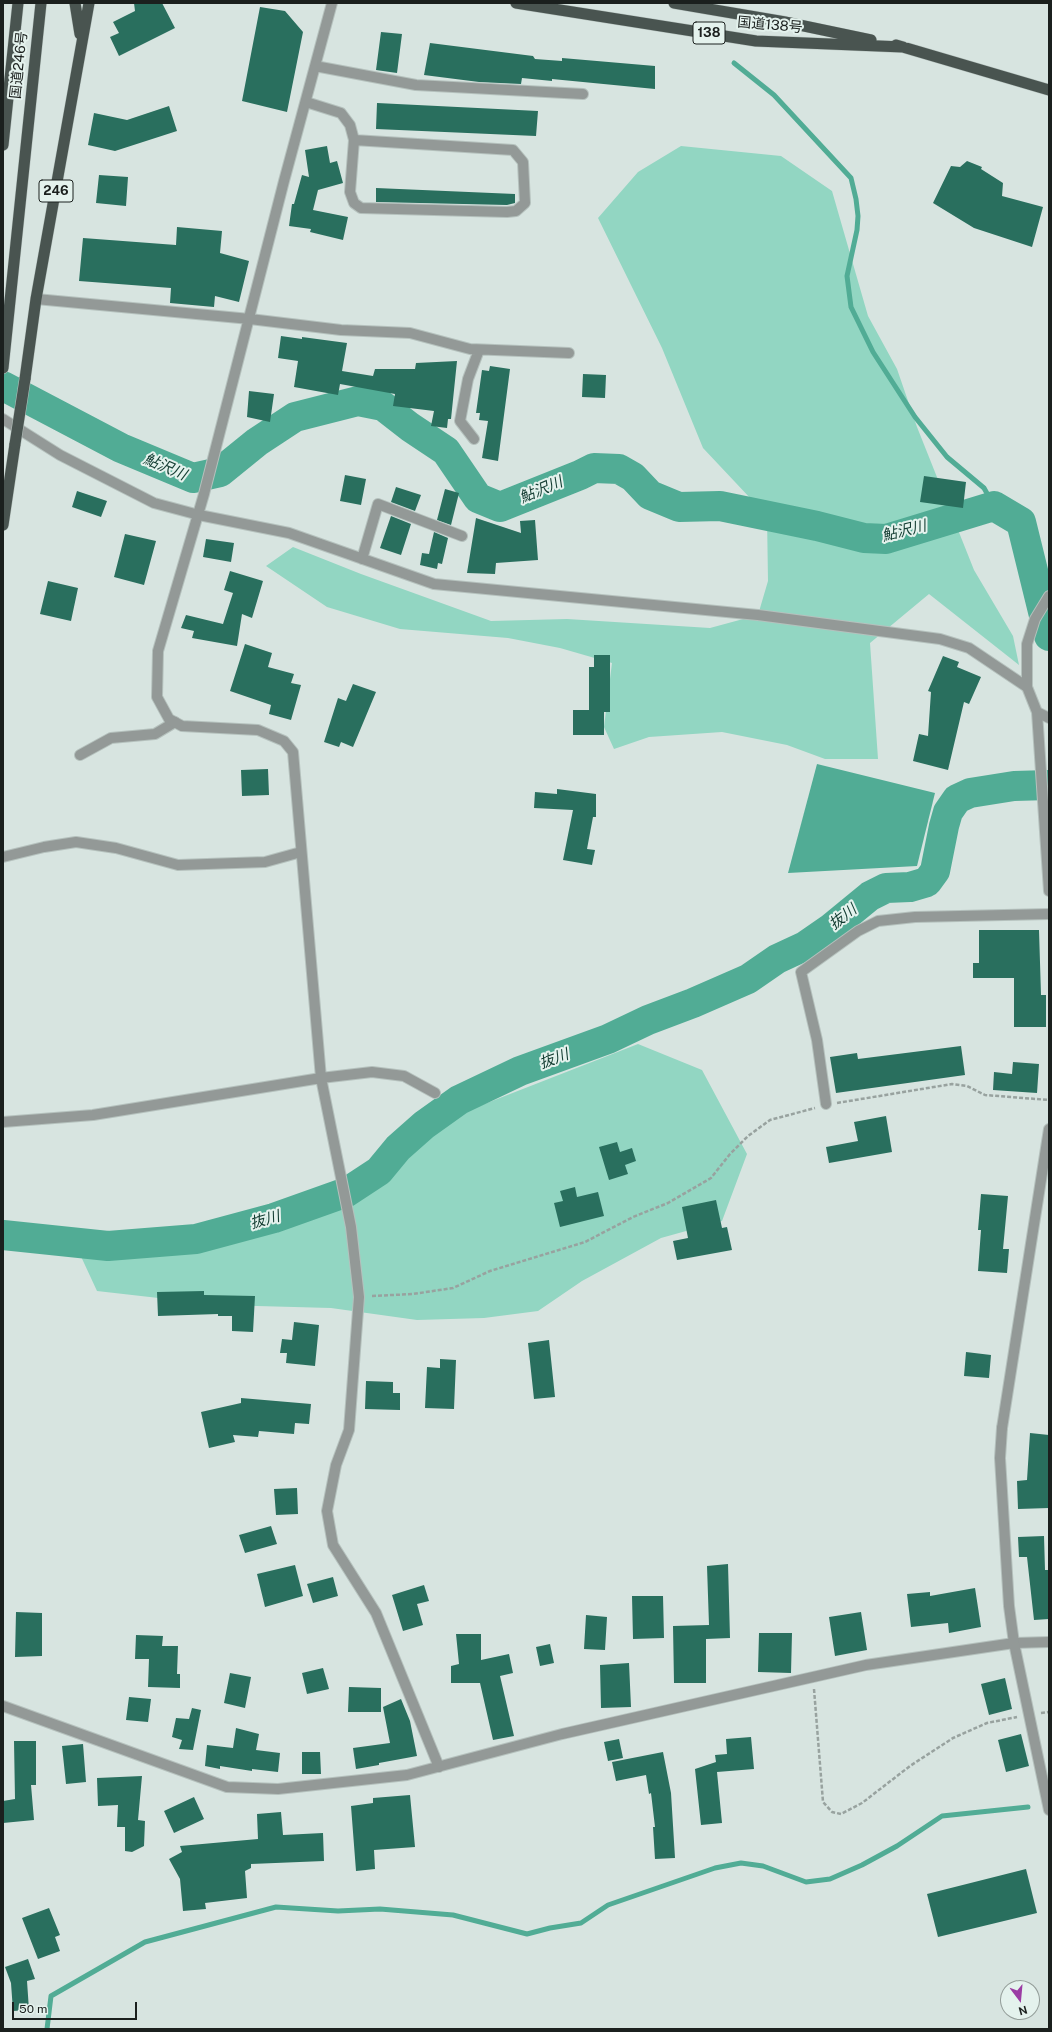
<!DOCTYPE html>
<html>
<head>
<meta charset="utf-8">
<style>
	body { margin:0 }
	#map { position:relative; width:1052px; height:2032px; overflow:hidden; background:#d7e4e0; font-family:"Public Sans",sans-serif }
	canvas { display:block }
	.frame { position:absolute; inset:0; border:4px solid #1b201e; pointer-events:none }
	.north { position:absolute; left:1000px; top:1980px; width:40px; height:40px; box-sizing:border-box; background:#e4f2ed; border:1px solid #949e9a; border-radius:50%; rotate:164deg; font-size:11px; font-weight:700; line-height:16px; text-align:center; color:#1b201e }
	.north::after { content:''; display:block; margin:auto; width:14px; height:18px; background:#9b3ca4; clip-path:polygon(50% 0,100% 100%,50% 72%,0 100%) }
	.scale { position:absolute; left:12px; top:2002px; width:125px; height:18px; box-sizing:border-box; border:2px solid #1b201e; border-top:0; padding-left:5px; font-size:12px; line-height:14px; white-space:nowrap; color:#1b201e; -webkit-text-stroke:3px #e4f2ed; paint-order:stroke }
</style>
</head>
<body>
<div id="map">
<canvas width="1052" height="2032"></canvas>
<div class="frame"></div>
<div class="north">N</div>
<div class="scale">50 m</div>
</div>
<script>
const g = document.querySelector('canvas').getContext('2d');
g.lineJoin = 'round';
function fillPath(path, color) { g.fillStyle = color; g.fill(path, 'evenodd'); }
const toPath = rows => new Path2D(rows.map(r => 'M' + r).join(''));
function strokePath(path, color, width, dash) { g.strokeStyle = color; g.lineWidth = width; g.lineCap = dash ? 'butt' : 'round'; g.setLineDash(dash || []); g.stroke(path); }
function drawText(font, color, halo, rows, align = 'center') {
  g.font = font + ' "Public Sans","Noto Sans JP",sans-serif'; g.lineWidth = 4; g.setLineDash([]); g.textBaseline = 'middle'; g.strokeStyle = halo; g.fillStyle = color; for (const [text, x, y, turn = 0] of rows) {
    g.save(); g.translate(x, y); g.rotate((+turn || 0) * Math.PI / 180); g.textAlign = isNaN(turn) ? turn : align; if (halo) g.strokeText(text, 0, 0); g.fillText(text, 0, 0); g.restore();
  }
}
fillPath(toPath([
	[681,146,781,156,832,191,868,316,897,369,917,427,974,570,1013,636,1019,665,929,594,870,643,878,759,825,759,787,745,722,732,649,737,614,749,604,727,612,663,560,648,508,638,400,629,327,607,266,566,293,547,361,574,491,621,567,619,710,628,758,615,768,581,767,516,703,448,662,348,598,218,638,172],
	[638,1044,702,1070,747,1154,722,1221,661,1238,582,1281,538,1311,484,1318,417,1320,331,1308,220,1305,97,1291,78,1250,225,1243,367,1166,446,1119]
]), '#92d6c2');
fillPath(toPath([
	[817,764,935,793,917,866,788,873]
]), '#51ac95');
strokePath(toPath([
	[734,63,774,95,851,178,856,199,858,216,857,230,847,276,851,307,873,352,915,417,947,457,984,488,994,506],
	[47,2029,51,1996,145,1942,276,1907,338,1911,380,1909,453,1915,527,1934,550,1928,581,1923,608,1905,715,1868,741,1863,763,1866,806,1882,830,1879,862,1865,897,1846,942,1816,1028,1807]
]), '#51ac95', 5);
strokePath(toPath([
	[3,386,121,448,193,478,220,472,257,442,295,417,358,401,383,406,410,427,446,451,478,498,500,507,580,475,594,468,619,469,633,477,650,495,679,507,720,506,817,526,864,538,886,539,994,506,1021,522,1049,636],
	[3,1235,108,1246,196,1239,274,1218,347,1192,379,1171,398,1148,424,1125,459,1100,520,1071,608,1039,648,1020,693,1003,748,979,777,959,805,946,831,928,870,896,886,888,910,887,927,882,935,871,944,826,948,812,957,799,970,793,1014,786,1049,785]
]), '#51ac95', 30);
fillPath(toPath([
	[134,3,162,3,175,28,119,56,110,37,119,33,113,22,135,11],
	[260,7,285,11,303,32,287,112,242,101],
	[381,32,402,34,397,73,376,70],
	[430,43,533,56,535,59,562,61,562,58,655,66,655,89,552,79,552,81,522,78,521,84,479,82,424,75],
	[377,103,538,111,536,136,376,129],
	[169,106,177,131,115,151,88,145,94,113,127,120],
	[327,146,330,163,337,161,343,183,318,190,313,210,348,217,343,240,310,232,311,229,289,226,292,204,294,204,302,175,309,177,305,150],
	[967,161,982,167,981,169,1003,183,1002,196,1043,207,1032,247,974,228,933,203,951,166,960,167],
	[99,175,128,177,126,206,96,203],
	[376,188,515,194,515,203,507,205,376,202],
	[177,227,222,231,220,253,249,261,239,302,215,296,214,307,170,303,171,288,79,281,83,238,176,245],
	[281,336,302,339,302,337,347,343,342,371,373,376,375,369,415,369,416,363,457,361,451,419,448,419,447,428,431,426,434,411,393,406,395,394,340,384,338,395,294,387,298,361,278,358],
	[490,366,510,369,498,461,482,458,488,421,479,420,480,413,476,413,482,370,489,371],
	[583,374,606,375,605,398,582,397],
	[249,391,274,394,270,422,247,417],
	[345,475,366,479,361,505,340,501],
	[924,476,966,482,963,508,920,502],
	[396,487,421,495,415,511,391,502],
	[445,489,459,493,451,525,437,520],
	[77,491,107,501,101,517,72,507],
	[391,516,411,524,401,555,380,548],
	[476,518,521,533,520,521,535,520,538,560,496,563,495,574,467,573],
	[434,532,448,538,442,564,438,563,437,569,420,565,422,553,429,554],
	[125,534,156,541,144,585,114,577],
	[206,539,234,543,231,562,203,557],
	[230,571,263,581,252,618,242,614,237,646,192,638,194,631,181,628,186,615,223,624,233,593,224,590],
	[48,581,78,588,71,621,40,614],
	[245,644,272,653,268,667,294,674,291,683,301,685,291,720,269,714,271,705,230,691],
	[594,655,610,655,610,712,604,712,604,735,573,735,573,710,589,710,589,667,594,667],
	[943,656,959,662,957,667,981,677,969,704,964,702,948,770,913,761,919,734,928,736,931,692,928,691],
	[353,684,376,692,353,747,341,742,339,747,324,742,338,698,346,701],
	[268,769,269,795,242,796,241,770],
	[557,789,596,794,596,817,593,817,587,849,595,850,592,865,563,860,573,810,534,808,535,792,557,794],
	[979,930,1039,930,1041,995,1046,995,1046,1027,1014,1027,1014,978,973,978,973,963,979,963],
	[961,1046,965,1075,836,1093,830,1057,857,1053,858,1059],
	[1013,1062,1039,1064,1037,1093,993,1090,994,1072,1012,1074],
	[886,1116,892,1152,829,1163,826,1147,858,1141,854,1122],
	[617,1142,620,1152,632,1148,636,1161,625,1165,628,1174,609,1180,599,1147],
	[575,1187,577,1197,598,1192,604,1216,560,1227,554,1203,563,1201,560,1191],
	[981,1194,1008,1196,1003,1249,1009,1249,1007,1273,978,1271,981,1230,978,1230],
	[716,1200,722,1228,727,1227,732,1250,677,1260,673,1241,688,1238,682,1207],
	[204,1291,204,1295,255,1296,253,1332,232,1331,232,1316,218,1316,218,1314,158,1316,157,1292],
	[294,1322,319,1325,315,1366,286,1363,287,1353,280,1353,282,1339,292,1340],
	[549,1340,555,1397,534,1399,528,1343],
	[966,1352,991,1355,989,1378,964,1376],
	[440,1359,456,1360,454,1409,425,1408,427,1367,440,1368],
	[366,1381,393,1382,393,1393,400,1393,400,1410,365,1409],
	[241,1398,311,1404,309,1424,295,1423,294,1434,259,1431,258,1437,233,1435,235,1442,209,1448,201,1412,241,1403],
	[1030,1433,1049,1435,1049,1508,1018,1509,1017,1481,1027,1480],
	[297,1488,298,1514,276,1515,274,1489],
	[271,1526,277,1544,245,1553,239,1535],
	[1044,1536,1045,1570,1049,1570,1049,1619,1034,1620,1027,1557,1019,1557,1018,1537],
	[728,1564,730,1638,706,1639,706,1683,674,1683,673,1626,709,1625,707,1566],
	[295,1565,303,1596,265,1607,257,1574],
	[333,1577,338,1596,313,1603,307,1584],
	[424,1585,429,1601,417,1604,423,1625,403,1631,392,1595],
	[975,1588,981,1627,949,1633,948,1623,911,1627,907,1594,930,1592,930,1596],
	[632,1596,663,1596,664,1638,633,1639],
	[16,1612,42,1613,42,1656,15,1657],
	[861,1612,867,1650,835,1656,829,1617],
	[586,1615,607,1617,605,1650,584,1649],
	[759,1633,792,1633,791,1673,758,1672],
	[456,1634,481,1634,481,1660,509,1654,513,1673,500,1676,514,1736,493,1740,480,1683,451,1683,451,1666,459,1664],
	[136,1635,163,1636,162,1646,178,1646,177,1674,180,1674,180,1688,148,1687,149,1659,135,1659],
	[550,1644,554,1663,540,1666,536,1647],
	[629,1663,631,1707,601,1708,600,1665],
	[323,1668,329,1689,307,1694,302,1673],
	[230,1673,251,1677,245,1708,224,1703],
	[1005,1678,1012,1709,989,1715,981,1684],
	[349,1687,381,1688,381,1712,348,1712],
	[129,1697,151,1699,148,1722,126,1720],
	[401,1699,410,1721,417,1756,379,1763,379,1765,356,1769,353,1748,390,1743,383,1707],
	[192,1708,201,1710,193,1750,179,1749,182,1740,172,1737,176,1718,189,1719],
	[236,1728,259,1734,256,1750,280,1753,278,1772,252,1769,252,1771,220,1766,220,1769,205,1766,207,1745,233,1748],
	[1021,1734,1029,1766,1006,1772,998,1740],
	[751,1737,754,1769,717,1772,722,1823,701,1825,695,1769,716,1762,715,1755,727,1754,726,1739],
	[619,1739,623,1758,608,1761,604,1742],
	[14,1741,36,1741,36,1785,31,1785,34,1820,3,1823,3,1801,15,1799],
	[83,1744,86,1782,66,1784,62,1746],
	[302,1752,320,1752,321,1774,302,1774],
	[663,1752,671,1793,675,1858,655,1859,653,1827,655,1827,651,1793,649,1794,646,1775,616,1781,612,1762],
	[142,1776,138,1820,145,1821,144,1846,132,1852,125,1851,125,1827,117,1827,118,1805,98,1806,97,1778],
	[410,1795,415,1847,374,1850,375,1869,356,1871,351,1806,373,1803,373,1798],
	[194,1797,204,1819,174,1833,164,1811],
	[281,1812,283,1835,323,1833,324,1861,251,1864,251,1868,245,1871,247,1898,205,1903,206,1909,183,1911,180,1879,169,1859,182,1852,180,1846,258,1839,257,1814],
	[1026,1869,1037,1913,938,1937,927,1894],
	[49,1908,60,1935,55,1937,60,1951,38,1959,22,1918],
	[28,1959,35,1979,27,1981,29,2010,13,2011,11,1983,5,1967]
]), '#296f5e');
const service = toPath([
	[80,755,111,738,155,734,175,722],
	[3,857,44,847,76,842,116,848,178,865,265,862,301,852]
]);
const minor = toPath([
	[332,3,284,181,204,494,158,651,157,697,169,719,182,726,258,730,284,741,293,752,321,1078,351,1227,359,1297,349,1430,336,1465,327,1511,333,1545,376,1613,439,1767],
	[315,66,416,85,583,94],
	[306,102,341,113,350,125,354,140,350,192,354,203,361,208,507,212,516,211,525,203,523,162,513,150,354,140],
	[36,299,250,319,341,330,410,333,470,349,569,353],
	[3,419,60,455,154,503,199,515,289,533,434,584,758,615,940,639,969,648,1027,687],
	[474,439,460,421,468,379,479,350],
	[362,559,378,504,462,536],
	[1049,596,1035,619,1027,644,1027,687,1037,712,1049,891],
	[1037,712,1049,718],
	[826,1104,817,1040,801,972,858,931,878,921,915,917,1049,914],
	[3,1122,93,1115,321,1078,372,1072,404,1076,435,1093],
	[1002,1428,1049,1129],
	[3,1706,227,1787,278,1789,407,1775,562,1734,866,1665,1014,1643,1049,1642]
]);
const tertiary = toPath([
	[1002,1428,1000,1458,1009,1606,1014,1643,1049,1810]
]);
const trunk = toPath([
	[75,3,80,34],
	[516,3,756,41,903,47],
	[674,3,785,22,871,40],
	[896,45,1049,90],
	[3,145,18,3],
	[3,368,41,3],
	[25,379,36,299,89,3],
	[3,525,15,444]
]);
strokePath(service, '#b5c1bd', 12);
strokePath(minor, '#b5c1bd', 12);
strokePath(tertiary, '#b5c1bd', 12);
strokePath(trunk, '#b5c1bd', 12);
strokePath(toPath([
	[837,1103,952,1084,967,1086,985,1095,1049,1100],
	[372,1296,413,1294,453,1288,490,1271,585,1242,633,1217,668,1203,711,1178,730,1154,748,1136,770,1120,815,1108],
	[814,1689,823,1802,832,1812,841,1814,862,1803,910,1766,953,1738,987,1723,1017,1717],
	[1041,1713,1049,1712]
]), '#98a29f', 2.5, [4, 2]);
strokePath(service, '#939997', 10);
strokePath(minor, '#939997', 10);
strokePath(tertiary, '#939997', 10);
strokePath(trunk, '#495450', 11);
const trunkBridge = toPath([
	[15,444,25,379]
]);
strokePath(trunkBridge, '#b5c1bd', 12, []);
strokePath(trunkBridge, '#495450', 11);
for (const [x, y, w] of [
	[709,33,32],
	[56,191,34]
]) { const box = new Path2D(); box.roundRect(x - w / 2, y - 11, w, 22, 3); g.fillStyle = '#e4f2ed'; g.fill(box); strokePath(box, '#1b201e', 1); }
drawText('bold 13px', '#1b201e', null, [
	["138",709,33],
	["246",56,191]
]);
drawText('14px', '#1b201e', '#e4f2ed', [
	["国道138号",770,25,5],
	["国道246号",19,65,-84]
]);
drawText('italic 15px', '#133d32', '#e4f2ed', [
	["鮎沢川",165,467,23],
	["鮎沢川",541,490,-23],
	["鮎沢川",904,531,-14],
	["抜川",843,917,-38],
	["抜川",554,1059,-20],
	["抜川",265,1220,-16]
]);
</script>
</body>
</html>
